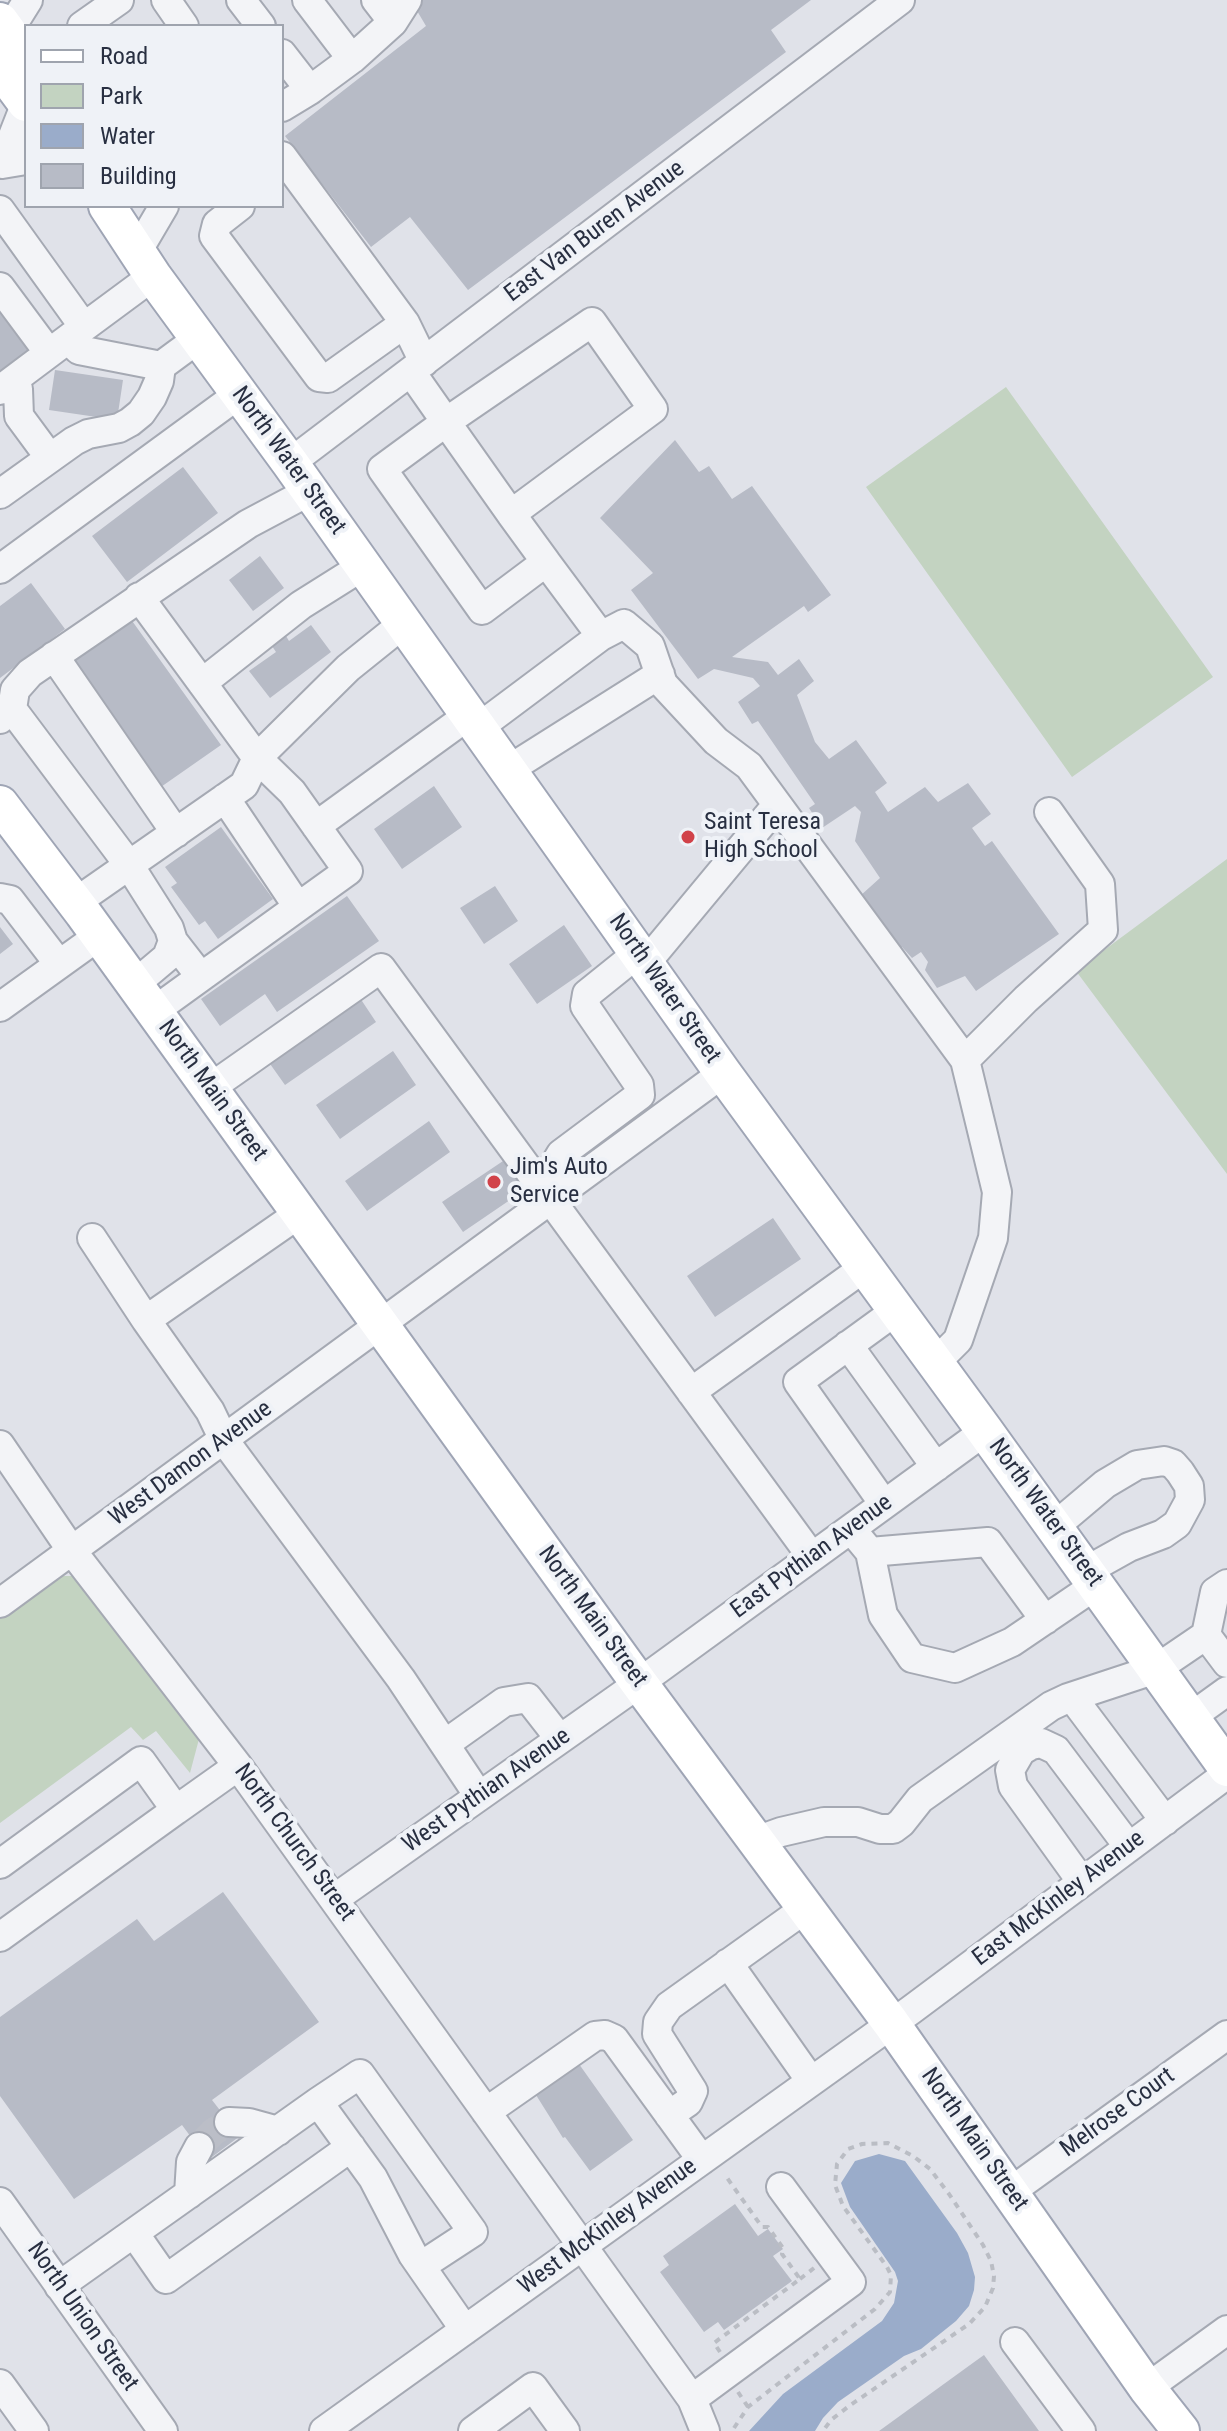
<!DOCTYPE html>
<html>
<head>
<meta charset="utf-8">
<style>
	body { margin:0 }
	#map { position:relative; width:1227px; height:2431px; overflow:hidden; background:#e0e2e9; font-family:"Roboto Condensed",sans-serif }
	canvas { display:block }
	.legend { position:absolute; left:24px; top:24px; width:260px; height:184px; box-sizing:border-box; background:#eff2f7; border:2px solid #9fa4ae; margin:0; padding:10px 14px; list-style:none; font-size:24px; color:#282f41 }
	.legend li { display:flex; align-items:center; gap:16px; height:40px }
	.legend b { width:40px; border:2px solid #9fa4ae }
</style>
</head>
<body>
<div id="map">
<canvas width="1227" height="2431"></canvas>
<ul class="legend">
<li><b style="height:10px;background:#fff"></b>Road</li>
<li><b style="height:22px;background:#c3d3c1"></b>Park</li>
<li><b style="height:22px;background:#9aacca"></b>Water</li>
<li><b style="height:22px;background:#b7bbc6"></b>Building</li>
</ul>
</div>
<script>
const g = document.querySelector('canvas').getContext('2d');
g.lineJoin = 'round';
function fillPath(path, color) { g.fillStyle = color; g.fill(path, 'evenodd'); }
const toPath = rows => new Path2D(rows.map(r => 'M' + r).join(''));
function strokePath(path, color, width, dash) { g.strokeStyle = color; g.lineWidth = width; g.lineCap = dash ? 'butt' : 'round'; g.setLineDash(dash || []); g.stroke(path); }
function drawText(font, color, halo, rows, align = 'center') {
  g.font = font + ' "Roboto Condensed",sans-serif'; g.lineWidth = 8; g.setLineDash([]); g.textBaseline = 'middle'; g.strokeStyle = halo; g.fillStyle = color; for (const [text, x, y, turn = 0] of rows) {
    g.save(); g.translate(x, y); g.rotate((+turn || 0) * Math.PI / 180); g.textAlign = isNaN(turn) ? turn : align; if (halo) g.strokeText(text, 0, 0); g.fillText(text, 0, 0); g.restore();
  }
}
fillPath(toPath([
	[1006,387,1213,677,1072,777,866,487],
	[1227,859,1227,1174,1076,971],
	[59,1576,73,1576,199,1739,190,1773,156,1731,143,1740,131,1727,0,1823,0,1619]
]), '#c3d3c1');
fillPath(toPath([
	[879,2154,905,2161,957,2233,968,2253,975,2277,974,2290,969,2306,956,2321,921,2349,904,2356,838,2402,823,2418,815,2431,749,2431,783,2394,882,2321,894,2303,898,2281,895,2272,850,2207,841,2183,855,2161]
]), '#9aacca');
fillPath(toPath([
	[418,0,811,0,771,30,786,52,468,290,410,217,371,247,285,136,426,26,413,4],
	[0,310,31,351,0,374],
	[55,370,123,380,117,420,49,410],
	[675,440,699,472,709,466,732,499,752,486,831,595,808,612,804,606,732,657,768,662,778,675,799,659,814,681,797,695,815,742,829,759,856,740,887,783,875,792,888,812,925,787,938,802,968,783,991,814,972,828,985,846,992,841,1059,934,976,991,965,976,937,988,925,970,928,962,921,952,912,958,902,947,897,951,860,896,880,878,855,841,861,812,855,806,822,828,809,808,815,804,758,721,752,724,738,702,760,686,753,678,714,669,698,679,631,590,653,573,600,518],
	[183,467,218,513,127,582,92,536],
	[260,556,284,588,253,611,229,580],
	[31,583,65,629,0,678,0,606],
	[130,618,221,745,158,789,67,663],
	[311,625,331,652,270,698,249,671,276,652,272,646,286,636,289,641],
	[434,786,462,827,402,869,374,829],
	[221,827,273,899,218,939,205,921,199,925,171,887,177,883,165,867],
	[495,886,518,921,484,944,460,908],
	[347,896,379,941,277,1012,265,994,220,1026,201,999],
	[564,925,592,966,537,1004,509,964],
	[0,927,13,944,0,954],
	[360,998,376,1022,285,1085,268,1061],
	[393,1051,416,1085,340,1139,316,1105],
	[429,1121,450,1152,367,1211,345,1181],
	[509,1157,529,1187,463,1232,442,1202],
	[773,1218,801,1259,715,1317,687,1276],
	[223,1892,319,2022,212,2100,240,2136,208,2160,182,2125,74,2199,0,2096,0,2017,137,1919,154,1941],
	[574,2057,633,2140,590,2171,565,2137,563,2138,531,2087],
	[735,2204,758,2236,768,2229,783,2249,773,2256,792,2281,724,2330,718,2322,704,2332,660,2272,669,2265,663,2256],
	[984,2355,1039,2431,879,2431,977,2360]
]), '#b7bbc6');
strokePath(toPath([
	[199,2147,213,2132,229,2122]
]), '#bbbec7', 28, [28, 14]);
const minor = toPath([
	[166,0,184,26],
	[241,0,261,26],
	[307,0,352,59],
	[376,0,393,22],
	[82,26,119,0],
	[8,32,28,0],
	[282,54,310,90],
	[26,103,2,164,26,160],
	[282,107,310,90,352,59,393,22,407,0],
	[282,156,405,323,424,362],
	[240,206,217,224,214,236,319,377,328,378,405,323],
	[0,210,84,327,153,276],
	[137,252,164,206],
	[0,287,49,353],
	[68,339,79,350,161,366],
	[411,372,446,422,592,322,653,409,511,514,546,562,482,610,382,469,446,422,511,514],
	[13,381,18,389,19,416,50,458],
	[0,390,84,327],
	[290,463,900,0],
	[0,494,74,441,88,434,119,428,130,422,141,413,152,397,159,381,161,366,199,338],
	[546,562,601,636,624,624,650,646,663,684,716,741,749,766,965,1060,997,1192,993,1238,958,1340,935,1363],
	[0,569,239,394],
	[139,597,257,758,292,792,348,871,298,907,225,798],
	[54,656,176,833],
	[202,683,301,605,363,566],
	[12,709,129,865,169,928,173,941,167,957,135,984],
	[0,719,12,709,15,690,30,673,248,524,310,491],
	[478,728,601,636],
	[508,770,660,674],
	[316,826,469,715],
	[0,898,10,900,59,964],
	[76,902,244,785,257,758,348,668,404,623],
	[645,964,777,805],
	[201,977,298,907],
	[0,1007,100,935],
	[154,1011,201,977,173,941],
	[965,1060,1026,999,1103,930,1100,884,1049,812],
	[210,1088,381,968,812,1557],
	[570,1186,555,1164,561,1154,640,1095,639,1085,585,1006,587,994,638,953],
	[300,1213,146,1320,210,1411,224,1440,401,1679,479,1796],
	[92,1238,146,1320],
	[848,1345,936,1467],
	[691,1392,865,1267],
	[0,1445,72,1551,238,1766,692,2399,705,2431],
	[884,1504,798,1382,897,1310],
	[1054,1527,1105,1484,1137,1465,1164,1461,1173,1464,1180,1472,1189,1486,1190,1500,1177,1524,1163,1534,1129,1547,1086,1571],
	[851,1529,870,1552,883,1615,912,1658,955,1668,1012,1642,1096,1585],
	[870,1552,988,1542,1045,1620],
	[0,1603,723,1073],
	[1206,1635,1227,1663],
	[1072,1697,1165,1821],
	[1191,1717,1227,1691],
	[445,1744,504,1702,528,1698,560,1739],
	[176,1810,238,1766],
	[756,1841,781,1832,824,1822,858,1822,880,1829,893,1829,901,1823,920,1799,1051,1706,1068,1698,1156,1669,1206,1635,1215,1592,1227,1584],
	[0,1864,141,1761,176,1810,0,1937],
	[1082,1882,1013,1786,1010,1770,1021,1751,1031,1745,1041,1743,1056,1750,1129,1847],
	[334,1899,624,1694,985,1431],
	[728,1963,811,2081],
	[318,2102,360,2074,473,2232,421,2266],
	[486,2112,595,2036,605,2035,614,2039,702,2160],
	[669,2115,688,2102,693,2091,657,2034,658,2022,669,2006,806,1908],
	[229,2122,249,2123,278,2131],
	[1010,2192,1227,2035],
	[189,2194,191,2162,199,2147],
	[0,2202,163,2431],
	[134,2233,166,2279,351,2147],
	[59,2286,318,2102,373,2178,413,2255,465,2330],
	[1015,2342,1081,2431],
	[0,2384,34,2431],
	[1147,2388,1227,2330],
	[692,2399,851,2282,781,2187],
	[324,2431,911,2010,1227,1774],
	[473,2431,533,2387,565,2431]
]);
const major = toPath([
	[0,21,26,57],
	[0,68,26,103],
	[107,206,153,276,290,463,723,1073,985,1431,1227,1768],
	[0,804,83,913,639,1683,891,2023,1147,2388,1181,2431]
]);
strokePath(minor, '#a5a9b3', 32);
strokePath(major, '#9fa5b5', 40);
strokePath(toPath([
	[800,2279,814,2268],
	[720,2352,714,2343,800,2279,782,2254,783,2248,768,2227,762,2227,725,2175],
	[738,2392,748,2407],
	[734,2428,748,2407,875,2309,890,2292,891,2275,887,2267,843,2206,835,2185,837,2164,848,2149,862,2144,888,2143,913,2156,930,2169,949,2194,983,2245,991,2261,994,2276,993,2288,985,2307,969,2324,849,2406,831,2420,823,2431]
]), '#babdc4', 4, [6, 6]);
strokePath(minor, '#f3f4f7', 28);
strokePath(major, '#fff', 36);
for (const [x, y, r, color] of [
	[688,837,8,"#d14249"],
	[494,1182,8,"#d14249"]
]) { const dot = new Path2D(); dot.arc(x, y, r, 0, 2 * Math.PI); g.fillStyle = color; g.fill(dot); strokePath(dot, '#eff2f7', 3); }
drawText('24px', '#282f41', '#eff2f7', [
	["East Van Buren Avenue",595,232,-37],
	["North Water Street",288,461,54],
	["North Water Street",664,989,55],
	["North Main Street",212,1091,54],
	["West Damon Avenue",191,1464,-36],
	["North Water Street",1045,1513,54],
	["East Pythian Avenue",812,1557,-36],
	["North Main Street",592,1617,54],
	["West Pythian Avenue",487,1791,-35],
	["North Church Street",294,1843,54],
	["East McKinley Avenue",1059,1899,-37],
	["Melrose Court",1118,2113,-36],
	["North Main Street",974,2140,55],
	["West McKinley Avenue",608,2227,-36],
	["North Union Street",82,2317,55]
]);
drawText('24px', '#282f41', '#eff2f7', [
	["Saint Teresa",704,823],
	["High School",704,851],
	["Jim's Auto",510,1168],
	["Service",510,1196]
], 'left');
</script>
</body>
</html>
